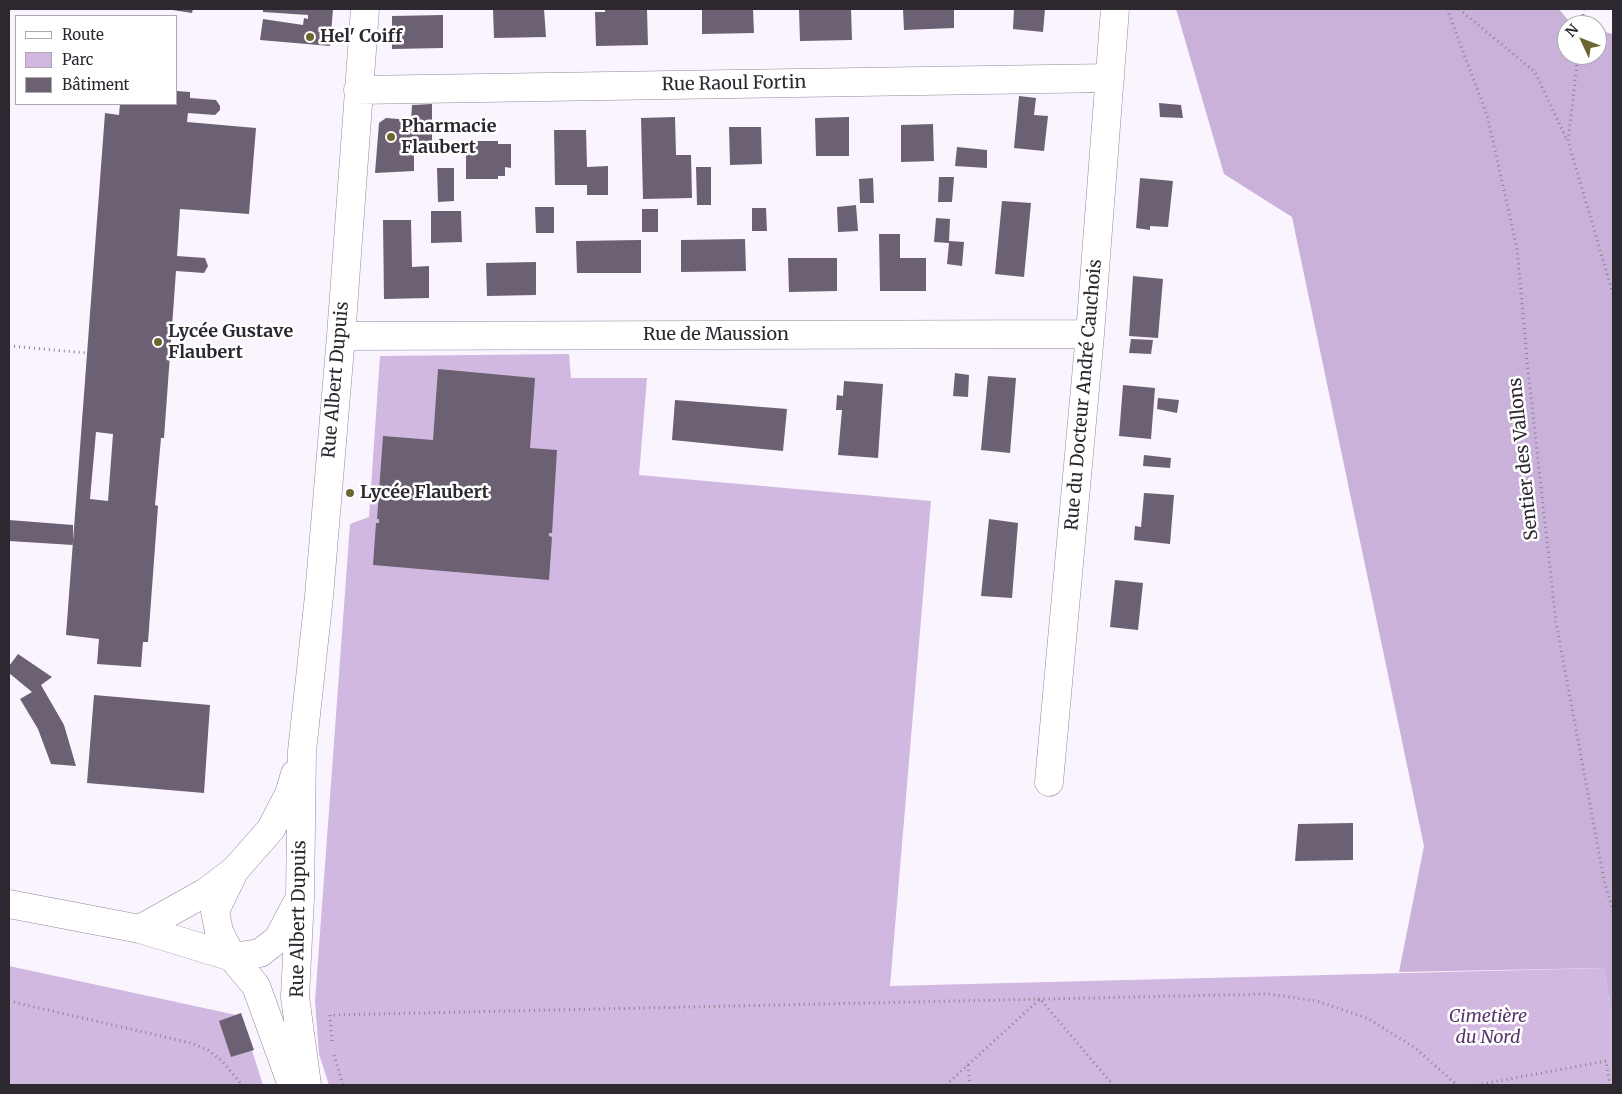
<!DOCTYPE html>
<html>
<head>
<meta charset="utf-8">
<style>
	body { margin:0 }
	#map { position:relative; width:1622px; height:1094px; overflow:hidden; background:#faf4fe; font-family:Merriweather,serif }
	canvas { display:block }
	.frame { position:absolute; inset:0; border:10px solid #2d2830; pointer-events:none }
	.legend { position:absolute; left:15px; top:15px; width:162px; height:90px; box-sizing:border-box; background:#fff; border:1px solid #aba9ac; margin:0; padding:6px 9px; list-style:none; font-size:15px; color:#2d2830 }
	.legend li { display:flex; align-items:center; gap:10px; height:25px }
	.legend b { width:25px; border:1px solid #aba9ac }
	.north { position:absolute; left:1557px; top:15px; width:50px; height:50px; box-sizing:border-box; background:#fff; border:1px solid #aba9ac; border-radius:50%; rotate:313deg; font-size:14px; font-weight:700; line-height:20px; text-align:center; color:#2d2830 }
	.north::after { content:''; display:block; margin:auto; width:18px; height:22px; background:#6c6532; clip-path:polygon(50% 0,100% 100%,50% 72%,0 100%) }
</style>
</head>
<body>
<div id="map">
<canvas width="1622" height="1094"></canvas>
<div class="frame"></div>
<ul class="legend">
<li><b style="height:6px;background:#fff"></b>Route</li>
<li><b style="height:14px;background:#d0b8e0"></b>Parc</li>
<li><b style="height:14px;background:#6c6073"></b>Bâtiment</li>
</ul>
<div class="north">N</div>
</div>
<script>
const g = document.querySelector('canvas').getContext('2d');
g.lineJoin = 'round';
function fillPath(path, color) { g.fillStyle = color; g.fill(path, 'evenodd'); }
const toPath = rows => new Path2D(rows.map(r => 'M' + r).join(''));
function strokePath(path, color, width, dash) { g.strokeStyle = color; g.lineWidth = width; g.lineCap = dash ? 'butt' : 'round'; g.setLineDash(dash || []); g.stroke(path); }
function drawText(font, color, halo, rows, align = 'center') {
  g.font = font + ' Merriweather,serif'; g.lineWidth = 5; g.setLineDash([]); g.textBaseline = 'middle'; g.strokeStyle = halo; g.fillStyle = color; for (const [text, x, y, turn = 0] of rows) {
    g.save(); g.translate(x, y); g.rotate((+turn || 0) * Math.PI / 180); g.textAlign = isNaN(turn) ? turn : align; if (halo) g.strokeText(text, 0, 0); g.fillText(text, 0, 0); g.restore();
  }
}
fillPath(toPath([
	[569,354,571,378,647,378,639,475,931,501,890,986,1604,968,1613,1027,1613,1085,329,1085,319,1054,315,1001,350,524,369,517,380,356],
	[9,966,241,1016,263,1085,9,1085]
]), '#d0b8e0');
fillPath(toPath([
	[1176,9,1559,9,1572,25,1567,25,1567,55,1597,55,1597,30,1613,34,1613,1027,1604,968,1399,972,1424,846,1292,217,1224,174]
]), '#cab1da');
fillPath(toPath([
	[166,9,193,9,192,13],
	[263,9,333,9,330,46,260,40,263,19,303,25,304,18,308,19,308,15,263,12],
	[493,9,544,9,546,37,494,38],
	[605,9,647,10,648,45,596,46,595,12,605,12],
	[702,9,753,9,754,33,702,34],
	[799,9,851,9,852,40,800,41],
	[903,9,954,9,954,28,904,30],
	[1014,9,1045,9,1043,32,1013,29],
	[443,15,443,48,392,49,392,16],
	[176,91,190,92,190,98,216,100,220,106,220,110,215,115,188,113,187,122,256,128,249,214,180,209,177,256,205,258,208,266,204,273,176,271,164,438,161,438,155,505,158,506,148,642,143,642,141,667,97,664,99,639,66,635,105,113,119,115,120,104,176,104],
	[96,432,113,434,108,501,90,499],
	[1019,96,1036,98,1034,115,1048,116,1044,151,1014,148],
	[1159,103,1181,105,1183,118,1160,117],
	[432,104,432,151,414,151,414,171,375,173,379,123,386,118,411,120,412,105],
	[675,117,676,155,691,155,692,198,643,199,641,118],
	[849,117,849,156,816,156,815,118],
	[933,124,934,161,901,162,901,125],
	[729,127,761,127,762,164,730,165],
	[554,130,586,130,587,167,608,166,608,195,587,195,587,185,555,185],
	[466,141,498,141,498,144,511,144,511,168,505,167,505,176,498,176,498,179,466,179],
	[957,147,987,150,987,168,955,166],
	[696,167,711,167,711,205,697,205],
	[437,168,454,168,454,201,438,202],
	[939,177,954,177,952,202,938,202],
	[873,178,874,203,860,203,859,179],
	[1140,178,1173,181,1168,227,1150,226,1150,230,1136,228],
	[1002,201,1031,203,1024,277,995,274],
	[856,205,858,231,838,232,837,207],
	[535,207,554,207,554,233,536,233],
	[752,208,766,208,767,231,752,231],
	[642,209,658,209,658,232,642,232],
	[431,211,461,211,462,242,431,243],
	[936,218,950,219,949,241,964,242,962,266,947,264,949,243,934,242],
	[383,220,411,220,412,267,429,266,429,298,384,299],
	[879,234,900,234,900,258,926,258,926,291,880,291],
	[745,239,746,271,681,272,681,240],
	[641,240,641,273,577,273,576,241],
	[788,258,837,258,837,291,789,292],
	[536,262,536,295,487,296,486,263],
	[1133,276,1163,279,1158,338,1129,336],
	[1131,339,1153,340,1151,354,1129,353],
	[438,369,535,378,530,448,557,450,552,533,549,533,549,536,552,537,549,580,373,565,376,523,379,523,379,519,377,519,383,436,433,440],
	[955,373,969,375,968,397,953,396],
	[988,376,1016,378,1010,453,981,450],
	[844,381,883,384,878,458,838,455,842,410,836,410,837,395,843,396],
	[1123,385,1155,388,1151,439,1119,436],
	[1158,398,1179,400,1177,413,1157,409],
	[675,400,787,409,783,451,672,440],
	[1144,455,1171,458,1170,468,1143,466],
	[1144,493,1174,495,1170,544,1134,540,1135,526,1141,527],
	[989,519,1018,523,1012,598,981,596],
	[9,520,73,525,73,545,9,541],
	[1115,580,1143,583,1138,630,1110,627],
	[18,654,52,677,41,685,64,725,76,766,51,764,38,729,20,699,32,692,9,673,9,666],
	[94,695,210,705,204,793,87,783],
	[1353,823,1353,860,1295,861,1298,824],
	[241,1013,254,1050,231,1057,219,1021]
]), '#6c6073');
const minor = toPath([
	[358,90,1110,78],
	[341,336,1090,334],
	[1049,782,1090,334,1115,9],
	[233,874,215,911,219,932,232,957,256,986,292,1085],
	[9,904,140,929,232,957,260,953,278,939,297,903],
	[140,929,206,892,235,870,271,829,289,794,295,774],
	[307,1085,295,997,300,898,302,751,319,596,341,336,365,9]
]);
strokePath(minor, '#94879c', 29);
strokePath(toPath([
	[1447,9,1487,115,1517,248,1528,370,1556,622,1604,880,1613,911],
	[1459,9,1535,72,1567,140],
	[1582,25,1584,9],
	[1578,55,1568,141,1613,294],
	[9,346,87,353],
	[9,1001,191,1043,208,1050,223,1062,242,1085],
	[332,1041,330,1015,1268,994,1317,1001,1367,1018,1414,1047,1457,1085],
	[334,1055,343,1085],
	[968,1065,970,1085],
	[946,1085,1040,999,1113,1085],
	[1477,1085,1606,1061,1610,1085]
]), '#8a858d', 3, [1, 4]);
strokePath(minor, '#fff', 28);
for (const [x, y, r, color] of [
	[310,37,5,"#6c6532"],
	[391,137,5,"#6c6532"],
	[158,342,5,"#6c6532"],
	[350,493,5,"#6c6532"]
]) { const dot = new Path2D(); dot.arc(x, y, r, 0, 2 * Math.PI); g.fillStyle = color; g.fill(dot); strokePath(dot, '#fff', 2); }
drawText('bold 18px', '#2d2830', '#fff', [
	["Hel' Coiff",320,37],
	["Pharmacie",401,127],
	["Flaubert",401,148],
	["Lycée Gustave",168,332],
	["Flaubert",168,353],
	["Lycée Flaubert",360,493]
], 'left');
drawText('18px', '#2d2830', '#fff', [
	["Rue Raoul Fortin",734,84,-1],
	["Rue de Maussion",716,335],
	["Rue Albert Dupuis",336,380,-85],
	["Rue du Docteur André Cauchois",1084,395,-85],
	["Sentier des Vallons",1524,459,-96],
	["Rue Albert Dupuis",299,919,-89]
]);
drawText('italic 18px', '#58376b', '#fff', [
	["Cimetière",1488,1017],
	["du Nord",1488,1038]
]);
</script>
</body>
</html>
